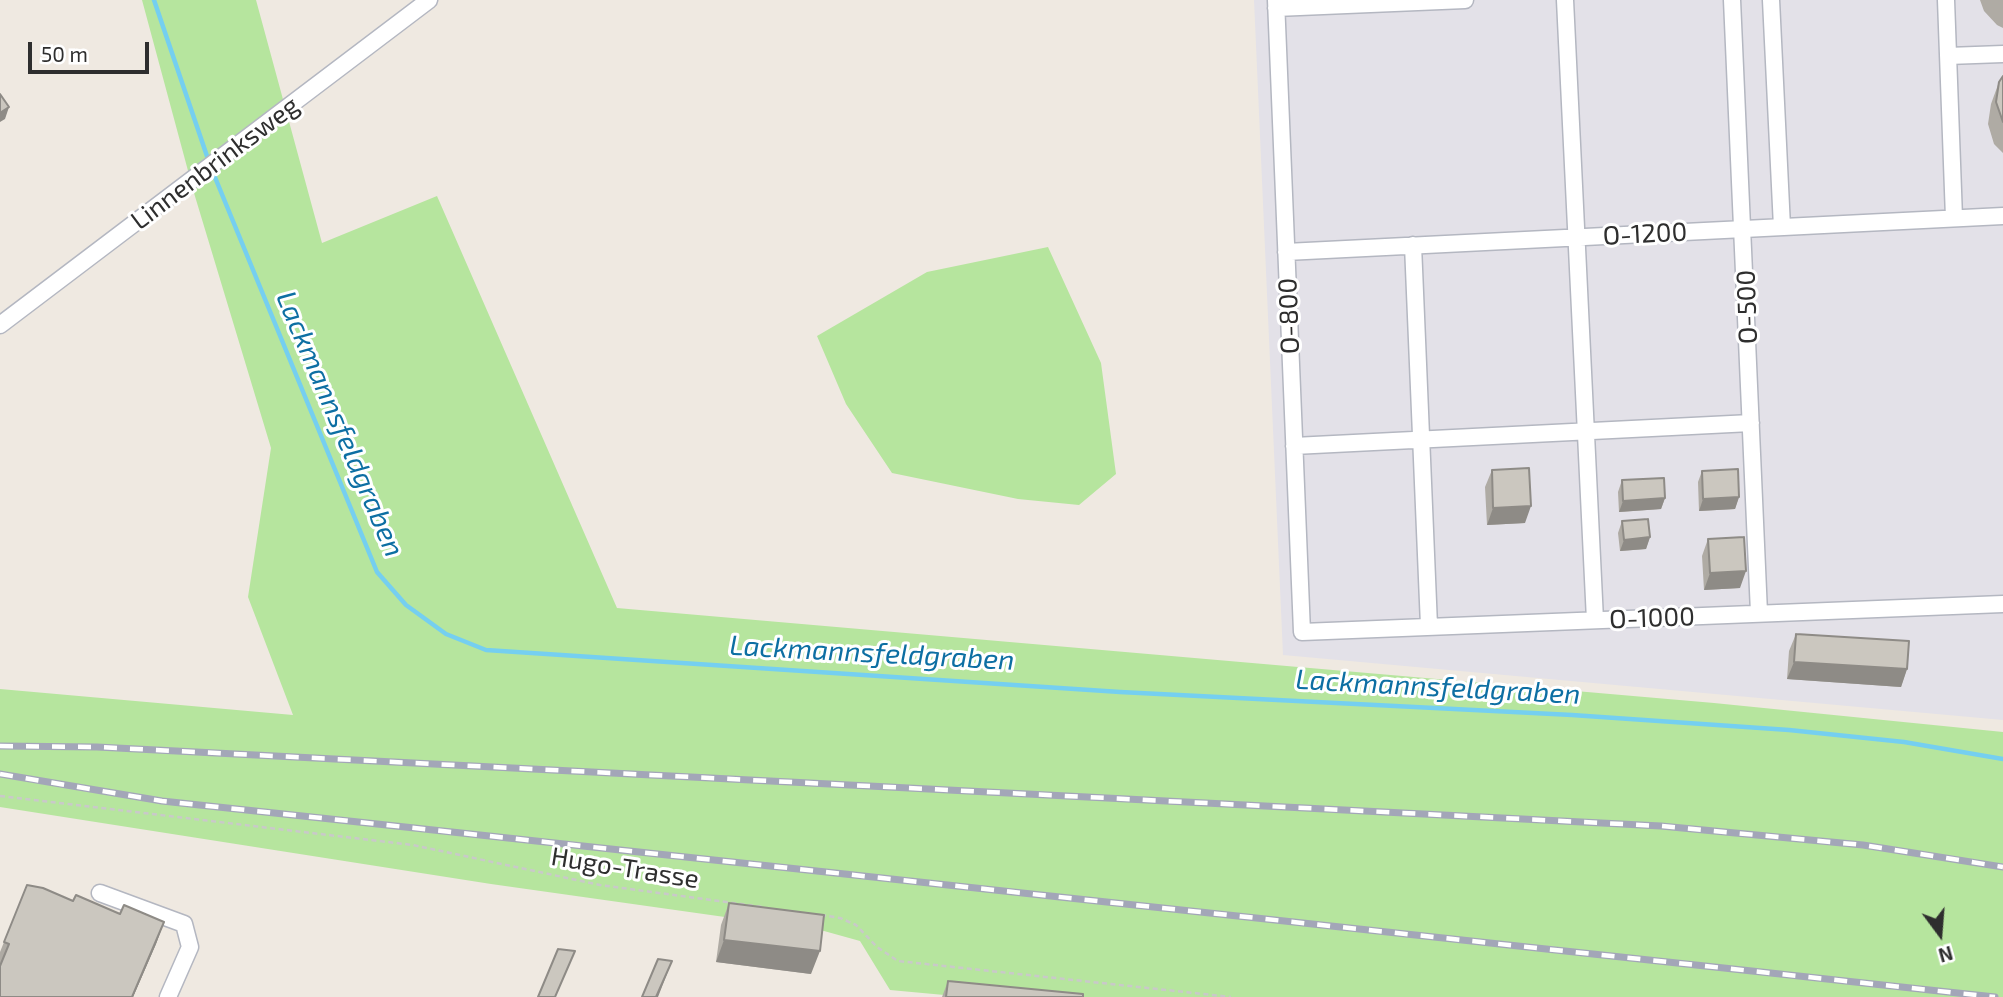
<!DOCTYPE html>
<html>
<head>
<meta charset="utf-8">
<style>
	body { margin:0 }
	#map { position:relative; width:2003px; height:997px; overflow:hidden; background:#efe9e1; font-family:"Exo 2",sans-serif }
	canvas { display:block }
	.north { position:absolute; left:1905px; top:899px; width:70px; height:70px; -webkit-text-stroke:5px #fff; paint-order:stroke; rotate:164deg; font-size:19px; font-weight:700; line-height:28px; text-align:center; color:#2e2e2e }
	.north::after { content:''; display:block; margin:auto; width:24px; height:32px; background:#2e2e2e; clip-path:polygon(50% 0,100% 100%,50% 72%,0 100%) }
	.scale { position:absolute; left:28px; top:42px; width:121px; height:32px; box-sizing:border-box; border:4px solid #2e2e2e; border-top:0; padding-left:9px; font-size:21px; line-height:24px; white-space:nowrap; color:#2e2e2e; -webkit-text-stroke:5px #fff; paint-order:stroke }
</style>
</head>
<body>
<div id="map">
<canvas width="2003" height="997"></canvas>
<div class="north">N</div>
<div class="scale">50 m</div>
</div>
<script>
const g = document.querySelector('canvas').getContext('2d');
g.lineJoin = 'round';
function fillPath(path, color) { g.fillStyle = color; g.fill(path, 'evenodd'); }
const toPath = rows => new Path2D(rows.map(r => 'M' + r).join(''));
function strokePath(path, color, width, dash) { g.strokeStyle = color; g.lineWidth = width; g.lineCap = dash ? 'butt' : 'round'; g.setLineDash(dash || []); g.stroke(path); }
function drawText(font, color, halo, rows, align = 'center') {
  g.font = font + ' "Exo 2",sans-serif'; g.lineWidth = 6; g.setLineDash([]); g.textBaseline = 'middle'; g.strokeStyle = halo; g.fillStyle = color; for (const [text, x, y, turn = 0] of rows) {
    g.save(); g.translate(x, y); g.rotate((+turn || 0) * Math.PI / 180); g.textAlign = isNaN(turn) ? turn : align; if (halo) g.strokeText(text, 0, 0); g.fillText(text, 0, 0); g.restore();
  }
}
fillPath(toPath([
	[1254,0,2003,0,2003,720,1283,655]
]), '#e3e1e8');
fillPath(toPath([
	[142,0,256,0,322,243,437,196,617,608,1714,703,2003,732,2003,997,966,997,890,990,860,941,824,931,491,884,0,807,0,689,293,715,248,597,271,448,194,193],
	[1048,247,1101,363,1116,474,1079,505,1018,499,892,473,846,404,817,336,927,272]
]), '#b6e59e');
strokePath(toPath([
	[154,0,209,162],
	[212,170,377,572,406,605,446,634,486,650,1120,692,1572,715,1789,730,1904,742,2003,759]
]), '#75cff0', 4.5);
const minor = toPath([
	[1276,0,1302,632,2003,604],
	[1565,0,1595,620],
	[1732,0,1759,613],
	[1771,0,1782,227],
	[1946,0,1954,218],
	[1276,8,1465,0],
	[1948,56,2003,54],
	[1413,245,1429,626],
	[1286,252,2003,216],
	[0,325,429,0],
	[1294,446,1751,423],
	[100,893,184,924,190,947,168,997]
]);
strokePath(minor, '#b4b7c1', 19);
strokePath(toPath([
	[0,796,413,845,600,885,763,907],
	[821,915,840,918,856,925,877,947,898,961,1231,997]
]), '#c9c9c9', 2.5, [5, 3.5]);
strokePath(minor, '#fff', 16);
const rail = toPath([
	[0,746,97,747,1661,826,1863,845,2003,867],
	[0,774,162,801,1995,997]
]);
strokePath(rail, '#a3a6b8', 7);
strokePath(rail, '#fff', 4.5, [13]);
fillPath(toPath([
	[1980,0,2003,0,2003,28,1997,25,1984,11],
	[2003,76,2003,153,1994,144,1988,124,1991,104,1999,82],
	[1492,470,1525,523,1487,525,1485,487],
	[1702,471,1739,497,1735,509,1699,511,1698,482],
	[1622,480,1665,498,1661,509,1619,512,1618,492],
	[1622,521,1650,537,1646,549,1620,551,1618,533],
	[1708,539,1740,588,1704,590,1702,556],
	[1796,634,1907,669,1901,687,1787,679,1789,651],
	[27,885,73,901,120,914,164,922,156,944,133,997,0,997,0,952],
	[729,903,811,974,716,962,721,925],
	[948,981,1083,997,942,997]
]), '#afaba4');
fillPath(toPath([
	[9,107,5,119,0,122,0,113],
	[1739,497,1735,509,1699,511,1703,499],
	[1665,498,1661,509,1619,512,1623,501],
	[1531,506,1525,523,1487,525,1493,508],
	[1650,537,1646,549,1620,551,1624,540],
	[1746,571,1740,588,1704,590,1710,573],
	[1794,662,1907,669,1901,687,1787,679],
	[164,922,156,944,133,997,132,997],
	[724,940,820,951,811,974,716,962],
	[672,961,658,997,656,997]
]), '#8e8b86');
const building = toPath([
	[2003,76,2003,122,1996,102,1999,82,2003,76],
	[0,94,9,107,0,113,0,94],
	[1529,468,1531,506,1493,508,1492,470,1529,468],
	[1738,469,1739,497,1703,499,1702,471,1738,469],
	[1664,478,1665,498,1623,501,1622,480,1664,478],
	[1648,519,1650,537,1624,540,1622,521,1648,519],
	[1744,537,1746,571,1710,573,1708,539,1744,537],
	[1796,634,1909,641,1907,669,1794,662,1796,634],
	[27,885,43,888,73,901,76,895,120,914,124,905,164,922,132,997,0,997,0,966,9,944,4,942,27,885],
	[729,903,824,915,820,951,724,940,729,903],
	[558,949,575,951,555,997,538,997,558,949],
	[658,959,672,961,656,997,642,997,658,959],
	[948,981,1083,994,1083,997,946,997,948,981]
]);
fillPath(building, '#cbc7bf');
strokePath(building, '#8e8b86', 2);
drawText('26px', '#2e2e2e', '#fff', [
	["Linnenbrinksweg",215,163,-37],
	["O-1200",1645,234,-3],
	["O-500",1747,307,-92],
	["O-800",1289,316,-92],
	["O-1000",1652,618,-2],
	["Hugo-Trasse",625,868,9]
]);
drawText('italic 28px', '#0d6fa3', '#fff', [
	["Lackmannsfeldgraben",340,424,67],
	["Lackmannsfeldgraben",872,653,3],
	["Lackmannsfeldgraben",1438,687,3]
]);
</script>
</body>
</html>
